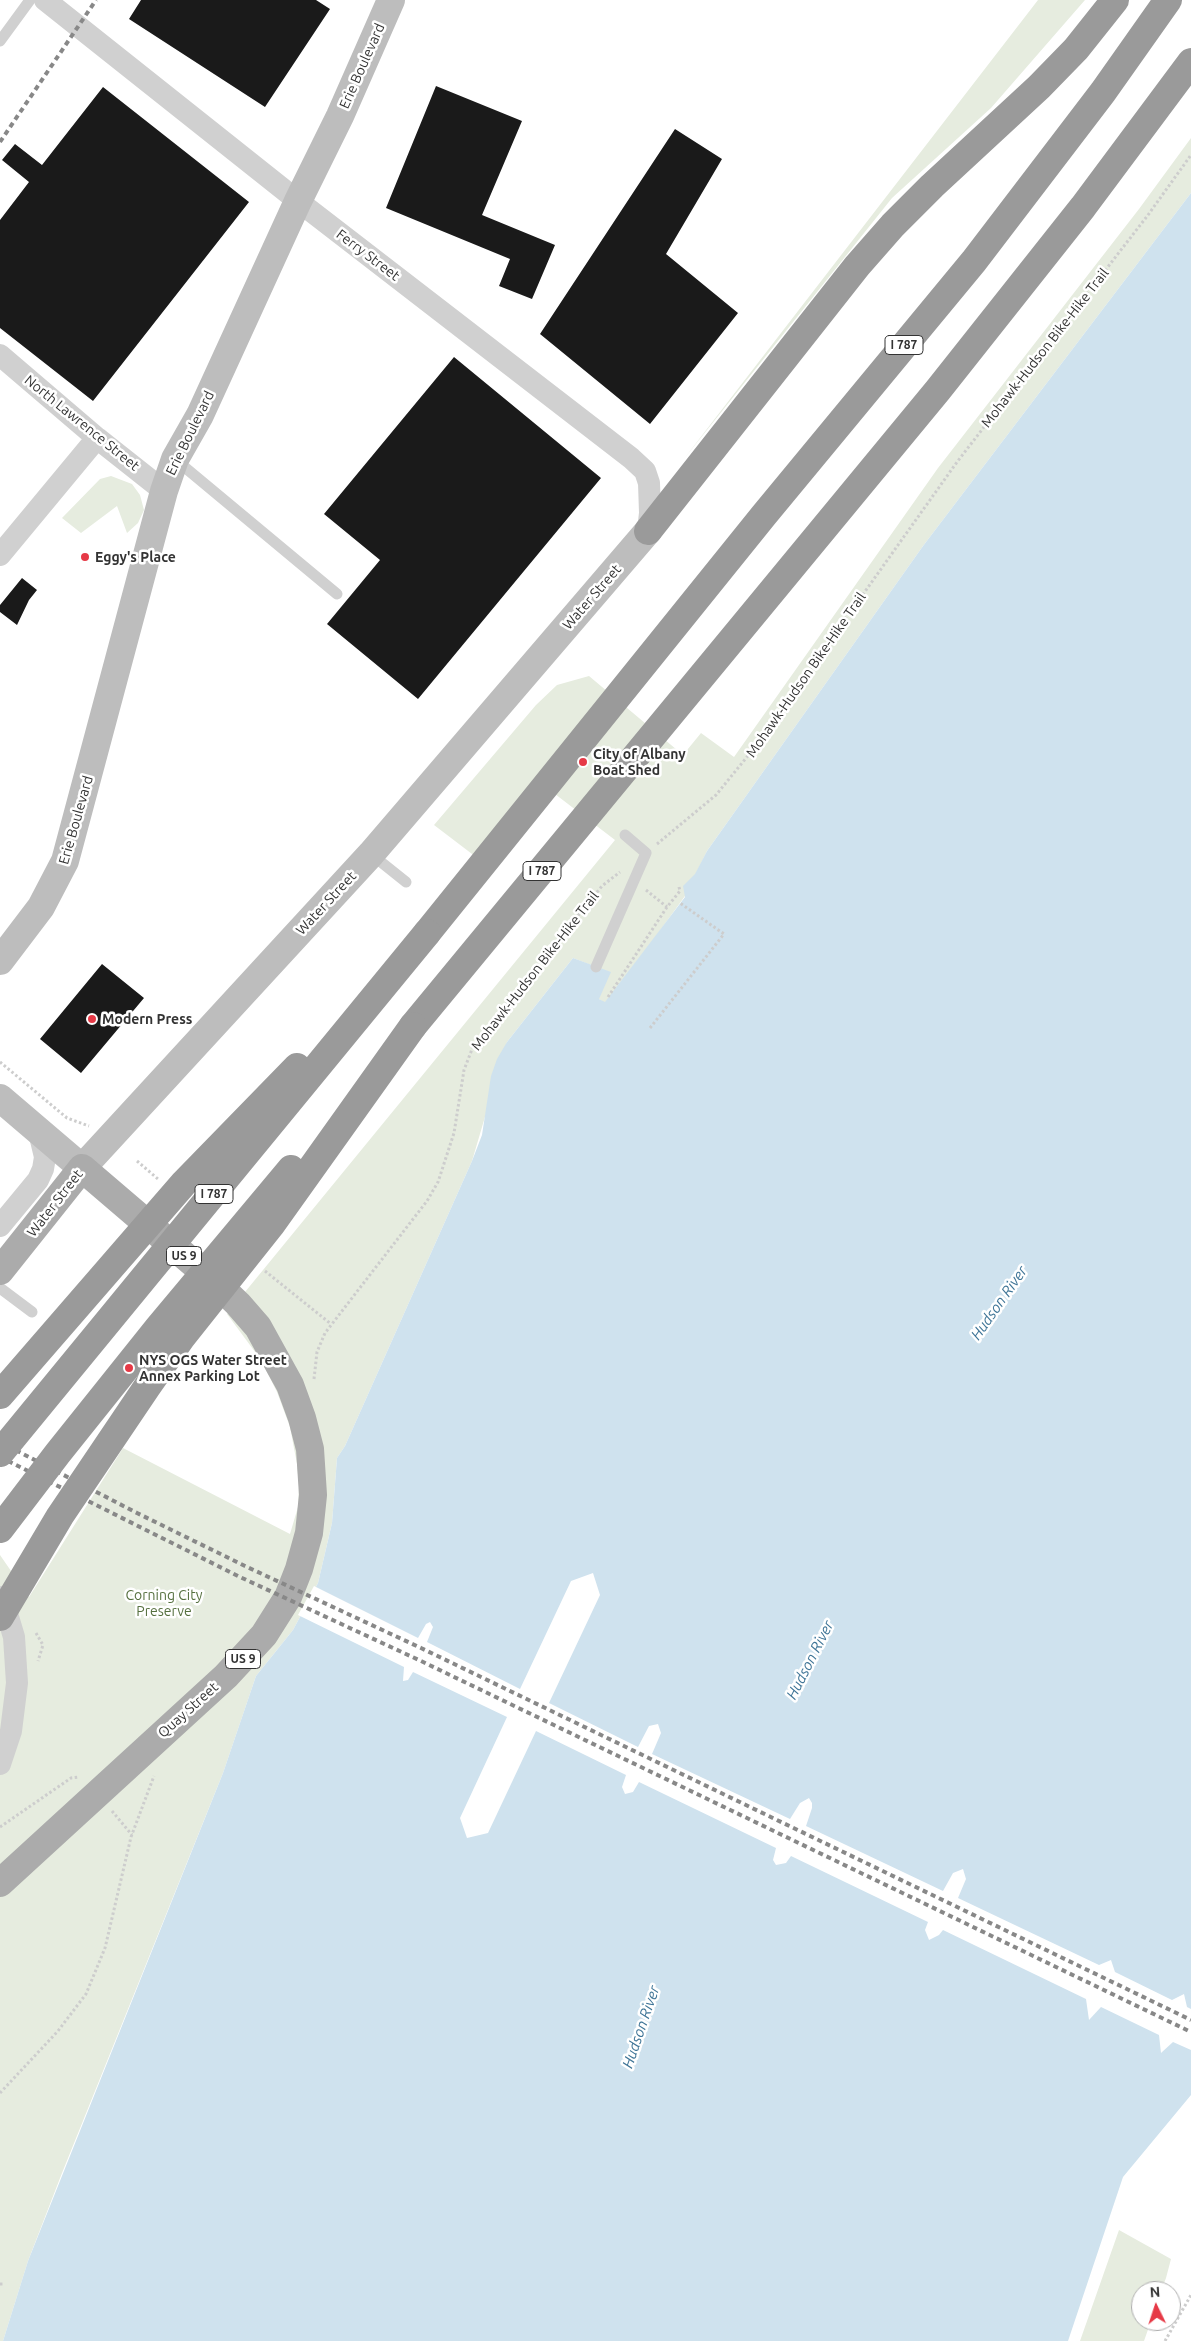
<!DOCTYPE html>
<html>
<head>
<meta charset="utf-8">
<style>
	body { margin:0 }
	#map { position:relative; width:1191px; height:2341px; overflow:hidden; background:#fff; font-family:Ubuntu,sans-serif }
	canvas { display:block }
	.north { position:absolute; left:1131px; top:2281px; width:50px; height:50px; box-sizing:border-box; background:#fff; border:1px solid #adadad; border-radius:50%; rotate:356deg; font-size:14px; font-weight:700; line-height:20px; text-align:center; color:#333 }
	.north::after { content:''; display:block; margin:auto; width:18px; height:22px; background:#e63946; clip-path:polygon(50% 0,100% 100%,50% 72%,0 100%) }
</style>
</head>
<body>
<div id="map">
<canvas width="1191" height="2341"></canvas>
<div class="north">N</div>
</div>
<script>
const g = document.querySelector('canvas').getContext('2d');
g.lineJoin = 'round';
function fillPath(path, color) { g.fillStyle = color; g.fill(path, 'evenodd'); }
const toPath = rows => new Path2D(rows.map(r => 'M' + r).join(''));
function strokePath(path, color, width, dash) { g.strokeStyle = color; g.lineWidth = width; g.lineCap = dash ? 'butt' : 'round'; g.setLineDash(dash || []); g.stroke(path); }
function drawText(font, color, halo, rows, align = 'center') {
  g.font = font + ' Ubuntu,sans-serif'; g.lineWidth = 5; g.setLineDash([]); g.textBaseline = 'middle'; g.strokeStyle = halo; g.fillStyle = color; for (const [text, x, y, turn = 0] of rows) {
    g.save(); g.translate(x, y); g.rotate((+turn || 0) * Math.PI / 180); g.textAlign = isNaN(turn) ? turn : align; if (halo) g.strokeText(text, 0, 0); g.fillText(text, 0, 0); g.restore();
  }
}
fillPath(toPath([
	[1038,0,1085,0,991,108,892,198,683,460],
	[1191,138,1191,193,923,546,707,851,685,896,651,943,605,1003,599,999,596,967,573,958,507,1042,472,1161,345,1446,337,1458,332,1523,318,1583,293,1630,256,1676,223,1773,62,2173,28,2261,3,2341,0,2341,0,1555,29,1597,123,1448,290,1534,298,1507,299,1486,297,1464,290,1427,277,1392,261,1360,227,1314,615,840,538,781,476,857,434,825,536,705,557,685,589,676,683,755,701,733,734,757,938,468,1139,209],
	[111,476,132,484,140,495,144,510,138,523,127,533,117,506,81,533,62,518,100,479],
	[1119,2230,1171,2259,1166,2278,1161,2291,1141,2291,1141,2321,1151,2321,1144,2341,1080,2341]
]), '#e6ecdf');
fillPath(toPath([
	[1191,193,1191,2095,1123,2177,1068,2341,3,2341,28,2261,223,1773,256,1676,293,1630,318,1583,332,1523,337,1458,345,1446,472,1161,482,1135,491,1076,497,1059,507,1042,573,958,611,972,599,999,605,1002,685,897,683,886,695,874,707,851,923,546]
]), '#cfe2ee');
fillPath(toPath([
	[593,1573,600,1595,549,1703,638,1747,649,1726,658,1724,661,1733,652,1754,790,1819,800,1803,809,1798,812,1803,812,1808,806,1826,943,1891,953,1873,963,1869,966,1879,958,1898,1099,1965,1111,1960,1115,1972,1172,2000,1184,1994,1187,2007,1191,2009,1191,2050,1173,2042,1161,2053,1159,2035,1101,2007,1089,2020,1086,1999,943,1930,939,1935,929,1940,925,1930,928,1922,791,1856,786,1863,776,1865,773,1860,776,1848,639,1782,633,1792,625,1794,622,1787,626,1775,536,1731,488,1833,467,1838,460,1818,507,1717,413,1672,408,1680,403,1681,404,1667,298,1615,314,1586,418,1638,426,1624,430,1622,433,1627,427,1642,520,1689,571,1581]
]), '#fff');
fillPath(toPath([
	[141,0,316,0,330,9,265,107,129,19],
	[436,86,522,121,482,215,555,245,532,299,499,286,510,259,386,208],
	[103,87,249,202,93,401,0,328,0,220,29,182,2,160,15,144,42,165],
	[675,129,722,159,666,254,738,313,650,424,540,334],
	[454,357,601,478,418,699,327,624,380,560,324,514],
	[22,578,37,590,29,600,17,625,0,612,0,605],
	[102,964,144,998,81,1073,40,1039]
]), '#1a1a1a');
strokePath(toPath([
	[657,844,716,795,751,752,957,462,1148,215,1191,155],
	[646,890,667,907],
	[608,997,667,907,680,891,679,887],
	[650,1028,724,934,680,903],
	[0,1062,67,1118,89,1126],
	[137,1161,158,1179],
	[265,1271,331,1324],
	[314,1379,317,1352,325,1333,427,1201,438,1182,454,1133,464,1070,474,1044,602,886,620,872],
	[36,1633,43,1645,38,1661],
	[112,1811,132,1835],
	[0,1827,71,1778,79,1777],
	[0,2093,58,2031,86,1994,105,1948,131,1837,154,1776],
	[0,2284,3,2284],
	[1165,2341,1191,2295]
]), '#cdcdcd', 3, [2.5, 2.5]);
strokePath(toPath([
	[0,41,30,0],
	[176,460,337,594],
	[371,854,406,882],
	[596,967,646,853,625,835],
	[0,1288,32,1312]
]), '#d0d0d0', 11);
strokePath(toPath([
	[45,0,298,201,631,458,645,471,649,483,650,513,648,531],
	[0,355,97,438,164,491],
	[0,555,97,438],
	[0,1226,38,1180,43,1169,45,1157,39,1132],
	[0,1764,11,1731,17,1683,14,1637,2,1597]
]), '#d0d0d0', 22);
strokePath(toPath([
	[0,961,41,907,65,861,164,491,175,459,200,415,298,201,340,116,391,0],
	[0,1098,82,1168,371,854,648,531]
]), '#bdbdbd', 28);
strokePath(toPath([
	[0,1271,82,1168,213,1280,238,1304,258,1327,290,1385,302,1418,310,1449,313,1495,309,1533,299,1569,288,1597,264,1635,226,1676,0,1883]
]), '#ababab', 28);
strokePath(toPath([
	[648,531,857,266,893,225,932,186,1039,87,1076,49,1115,0],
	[427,933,764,515,974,261,1103,92,1168,0],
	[413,1026,938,390,1083,207,1191,62]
]), '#9a9a9a', 28);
strokePath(toPath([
	[0,142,96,0],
	[0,1442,137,1513,245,1566,421,1648,1191,2020],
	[0,1457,240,1577,421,1661,1191,2032]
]), '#888', 4, [5, 4]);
strokePath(toPath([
	[0,1395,184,1183,297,1067],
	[0,1453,427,933],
	[0,1529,58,1453,158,1328,291,1169],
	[0,1617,60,1516,147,1387,182,1337,271,1225,413,1026]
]), '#9a9a9a', 28);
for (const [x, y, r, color] of [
	[85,557,5,"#e63946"],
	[583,762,5,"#e63946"],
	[92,1019,5,"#e63946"],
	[129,1368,5,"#e63946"]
]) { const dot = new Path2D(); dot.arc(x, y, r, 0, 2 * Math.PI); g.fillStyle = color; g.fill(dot); strokePath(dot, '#fff', 2); }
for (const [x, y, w] of [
	[904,345,38],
	[542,871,38],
	[214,1194,38],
	[184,1256,35],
	[243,1659,35]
]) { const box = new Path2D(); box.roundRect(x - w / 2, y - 9.5, w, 19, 4); g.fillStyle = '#fff'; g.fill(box); strokePath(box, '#333', 1); }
drawText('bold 12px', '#333', null, [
	["I 787",904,345],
	["I 787",542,871],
	["I 787",214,1194],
	["US 9",184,1256],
	["US 9",243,1659]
]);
drawText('14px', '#333', '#fff', [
	["Erie Boulevard",362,66,-66],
	["Ferry Street",368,255,37],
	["Mohawk-Hudson Bike-Hike Trail",1045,348,-52],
	["North Lawrence Street",82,423,39],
	["Erie Boulevard",190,433,-64],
	["Water Street",592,597,-49],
	["Mohawk-Hudson Bike-Hike Trail",806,675,-55],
	["Erie Boulevard",76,820,-74],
	["Water Street",326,903,-47],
	["Mohawk-Hudson Bike-Hike Trail",535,971,-52],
	["Water Street",55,1203,-52],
	["Quay Street",188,1710,-42]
]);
drawText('bold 14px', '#333', '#fff', [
	["Eggy's Place",95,557],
	["City of Albany",593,754],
	["Boat Shed",593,770],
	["Modern Press",102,1019],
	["NYS OGS Water Street",139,1360],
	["Annex Parking Lot",139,1376]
], 'left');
drawText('14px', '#56703f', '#fff', [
	["Corning City",164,1595],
	["Preserve",164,1611]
]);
drawText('italic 15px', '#3f7597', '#fff', [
	["Hudson River",999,1303,-55],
	["Hudson River",810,1660,-63],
	["Hudson River",641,2027,-71]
]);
</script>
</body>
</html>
